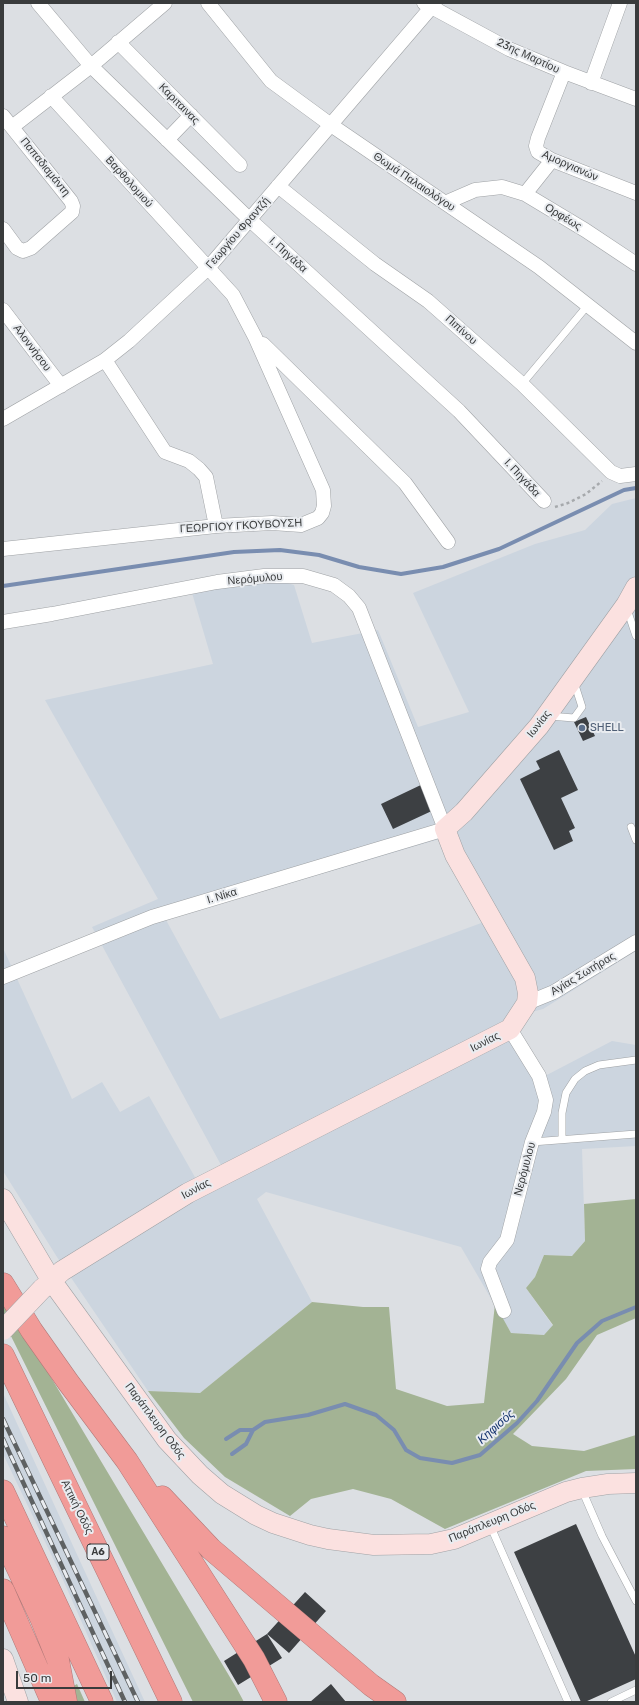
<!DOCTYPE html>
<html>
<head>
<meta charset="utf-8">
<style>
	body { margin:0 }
	#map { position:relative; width:639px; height:1705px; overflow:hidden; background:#dcdfe3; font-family:Rubik,sans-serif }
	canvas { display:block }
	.frame { position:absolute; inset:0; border:4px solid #393b3c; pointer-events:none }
	.scale { position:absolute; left:16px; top:1671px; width:96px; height:18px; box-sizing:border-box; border:2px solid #393b3c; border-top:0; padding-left:5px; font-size:12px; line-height:14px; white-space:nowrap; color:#393b3c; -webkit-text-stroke:3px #e9ecf0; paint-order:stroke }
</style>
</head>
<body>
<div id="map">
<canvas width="639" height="1705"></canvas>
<div class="frame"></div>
<div class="scale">50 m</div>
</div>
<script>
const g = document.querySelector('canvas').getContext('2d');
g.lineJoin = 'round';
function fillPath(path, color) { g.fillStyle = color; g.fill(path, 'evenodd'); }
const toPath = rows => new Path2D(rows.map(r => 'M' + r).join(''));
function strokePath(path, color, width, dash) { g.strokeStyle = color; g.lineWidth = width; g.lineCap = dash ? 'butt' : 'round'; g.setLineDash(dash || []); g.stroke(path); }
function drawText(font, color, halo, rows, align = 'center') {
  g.font = font + ' Rubik,sans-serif'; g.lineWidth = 4; g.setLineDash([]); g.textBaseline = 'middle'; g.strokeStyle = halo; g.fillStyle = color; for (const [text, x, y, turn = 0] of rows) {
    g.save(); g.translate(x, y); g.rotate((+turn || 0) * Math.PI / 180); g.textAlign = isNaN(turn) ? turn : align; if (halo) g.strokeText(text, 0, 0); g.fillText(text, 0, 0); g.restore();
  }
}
fillPath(toPath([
	[636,498,636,951,543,1009,528,1013,515,1029,543,1077,612,1041,636,1045,636,1146,582,1149,585,1241,572,1256,544,1255,535,1277,526,1288,553,1326,544,1335,511,1333,461,1247,266,1192,257,1199,312,1302,200,1393,148,1391,57,1257,3,1171,3,948,72,1099,102,1082,120,1112,149,1096,196,1179,221,1165,92,927,158,899,45,700,213,664,192,593,273,579,294,585,312,643,378,630,418,727,469,712,413,593,535,544,585,530,612,504],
	[443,838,484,922,220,1019,166,920],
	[3,1393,102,1609,145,1702,117,1702,60,1573,3,1454]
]), '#ccd5df');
fillPath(toPath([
	[636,1199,636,1318,597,1335,566,1379,513,1434,532,1446,584,1451,636,1435,636,1469,586,1471,445,1529,391,1499,353,1489,311,1499,290,1516,225,1477,184,1438,148,1391,200,1393,312,1302,363,1307,389,1307,396,1389,447,1406,484,1403,495,1304,511,1333,544,1335,553,1325,526,1288,535,1277,544,1255,572,1256,585,1241,584,1204],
	[3,1297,237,1689,244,1702,193,1702,3,1320],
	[77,1684,85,1702,47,1702]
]), '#a3b394');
strokePath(toPath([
	[3,586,234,552,280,550,319,555,359,567,401,574,443,567,499,549,624,490,636,488],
	[226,1439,240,1430,253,1430],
	[232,1454,246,1444,253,1430,265,1422,308,1415,345,1404,376,1415,394,1430,406,1450,420,1458,452,1463,480,1455,517,1423,537,1401,577,1343,602,1321,636,1307]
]), '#798db0', 4);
fillPath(toPath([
	[586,717,595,736,583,741,574,722],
	[559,750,578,790,561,798,575,828,569,831,573,841,554,850,520,779,540,769,536,761],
	[425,783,436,809,393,829,381,804],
	[576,1524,636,1657,636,1679,585,1702,581,1702,514,1552],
	[305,1592,326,1611,289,1653,267,1634],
	[267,1634,282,1658,238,1685,224,1661],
	[331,1684,346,1702,310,1702]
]), '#3d4043');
const lane = toPath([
	[522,384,588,305],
	[627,609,636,636],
	[549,716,574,718,582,707,574,682],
	[631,827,636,840],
	[562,1139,562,1113,566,1093,575,1079,585,1071,599,1065,636,1060],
	[532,1142,636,1134],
	[582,1490,602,1536,636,1601],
	[490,1525,568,1702],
	[611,1702,636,1690]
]);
const street = toPath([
	[38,3,91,66,249,219,459,411,544,501],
	[208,3,271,81,331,125,539,267,636,343],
	[424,3,509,49,564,72,636,99],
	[118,42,240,165],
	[564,72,538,138,536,146,538,152,552,160,636,193],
	[591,83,620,3],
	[3,116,71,201,73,206,72,212,31,248,23,251,17,248,3,229],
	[12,127,91,66,165,3],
	[167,140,191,115],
	[552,160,525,194,585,230,636,264],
	[278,186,375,264,428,301,522,384,611,472,620,476,636,474],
	[445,203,475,190,502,187,525,194],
	[3,310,61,386],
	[263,344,405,483,448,542],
	[105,360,165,452,189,461,199,469,206,477,216,526],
	[3,419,105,360,129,341,208,268,435,3],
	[3,549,216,526,272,523,301,525,318,518,322,513,324,506,323,490,255,337,233,295,51,96],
	[3,622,52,614,217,582,264,576,303,576,334,585,349,596,359,608,445,829,152,917,3,977],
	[527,1003,554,992,636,942],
	[504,1311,488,1269,490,1262,507,1240,532,1142,544,1112,546,1100,539,1076,510,1029]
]);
const secondary = toPath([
	[3,1199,51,1280,167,1440,200,1475,222,1494,256,1515,273,1523,310,1535,328,1539,374,1545,431,1544,454,1539,566,1492,582,1488,608,1484,636,1483],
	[42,1289,62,1271,188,1193,510,1029,527,1003,528,993,525,978,455,855,445,829,464,812,539,726,626,605,636,587],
	[3,1659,18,1702]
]);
const highway = toPath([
	[3,1284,32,1331,68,1382,127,1461,254,1659,276,1702],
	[3,1355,171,1702],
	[3,1491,102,1702],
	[162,1497,211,1549,371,1685,395,1702],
	[3,1537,41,1618,58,1660,66,1702],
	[3,1590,52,1702]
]);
strokePath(lane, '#9fa2a5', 8);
strokePath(street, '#9fa2a5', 15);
strokePath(secondary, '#9fa2a5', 21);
strokePath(highway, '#b17978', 23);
strokePath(toPath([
	[555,507,568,503,586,494,602,481]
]), '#a6a9ac', 2.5, [3, 3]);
strokePath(lane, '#fff', 7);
strokePath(street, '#fff', 14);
strokePath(secondary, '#fbe1e0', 20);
strokePath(highway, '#f19b98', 22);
const rail = toPath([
	[3,1419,138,1702],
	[3,1439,125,1702]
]);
strokePath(rail, '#5e6162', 4.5);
strokePath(rail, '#e9ecf0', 3, [9]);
const secondaryBridge = toPath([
	[3,1330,42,1289]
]);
strokePath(secondaryBridge, '#9fa2a5', 21, []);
strokePath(secondaryBridge, '#fbe1e0', 20);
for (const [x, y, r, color] of [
	[582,728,4,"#5c6f8a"]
]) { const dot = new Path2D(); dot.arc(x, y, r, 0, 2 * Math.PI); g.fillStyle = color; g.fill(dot); strokePath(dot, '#e9ecf0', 1.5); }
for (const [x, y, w] of [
	[98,1552,22]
]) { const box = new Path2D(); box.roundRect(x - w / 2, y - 8, w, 16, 3); g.fillStyle = '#e9ecf0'; g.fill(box); strokePath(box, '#393b3c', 1); }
drawText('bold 10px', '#393b3c', null, [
	["Α6",98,1552]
]);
drawText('11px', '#393b3c', '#e9ecf0', [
	["23ης Μαρτίου",528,56,25],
	["Καριταινας",179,104,45],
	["Αμοργιανών",570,166,24],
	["Παπαδιαμάντη",45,167,51],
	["Βαρθολομιού",129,182,48],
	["Θωμά Παλαιολόγου",414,182,34],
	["Ορφέως",563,217,31],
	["Γεωργίου Φραντζή",238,233,-49],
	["Ι. Πηγάδα",288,255,42],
	["Πιπίνου",461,330,42],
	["Αλοννήσου",32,348,53],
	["Ι. Πηγάδα",522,478,47],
	["ΓΕΩΡΓΙΟΥ ΓΚΟΥΒΟΥΣΗ",241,526,-3],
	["Νερόμυλου",255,579,-5],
	["Ιωνίας",539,724,-52],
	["Ι. Νίκα",222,896,-17],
	["Αγίας Σωτήρας",583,974,-31],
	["Ιωνίας",485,1042,-27],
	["Νερόμυλου",525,1169,-75],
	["Ιωνίας",196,1189,-28],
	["Παράπλευρη Οδός",155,1421,53],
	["Αττική Οδός",77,1507,64],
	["Παράπλευρη Οδός",492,1522,-22]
]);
drawText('11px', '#4e5e75', '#e9ecf0', [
	["SHELL",590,728]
], 'left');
drawText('italic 12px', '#14336e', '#e9ecf0', [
	["Κηφισός",496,1427,-42]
]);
</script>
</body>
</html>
